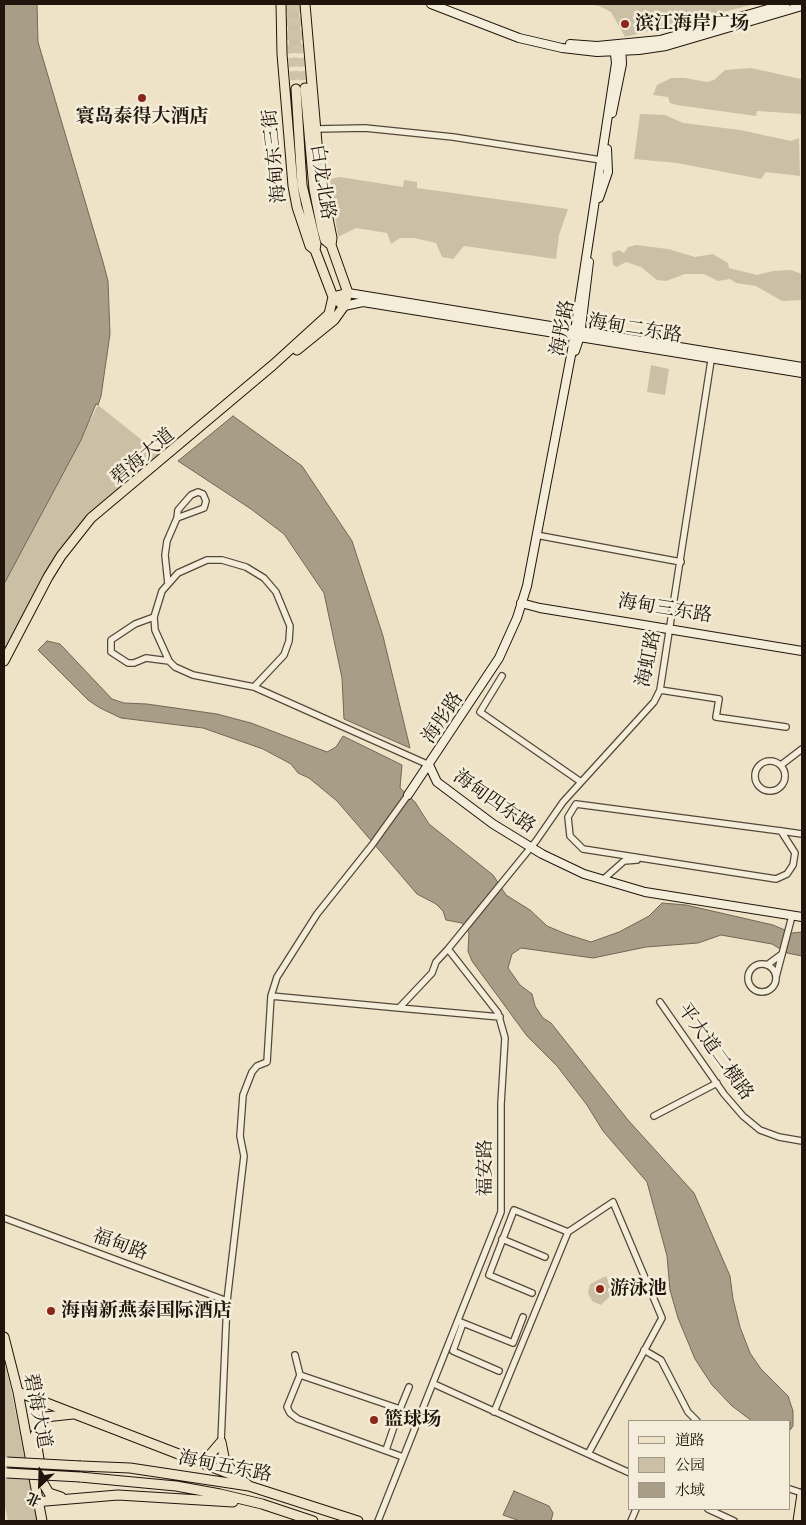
<!DOCTYPE html>
<html>
<head>
<meta charset="utf-8">
<style>
	body { margin:0 }
	#map { position:relative; width:806px; height:1525px; overflow:hidden; background:#eee3c6; font-family:"Old Standard TT","Noto Serif SC",serif }
	canvas { display:block }
	.frame { position:absolute; inset:0; border:5px solid #20150c; pointer-events:none }
	.legend { position:absolute; left:628px; top:1420px; width:162px; height:90px; box-sizing:border-box; background:#f4edda; border:1px solid #9f9788; margin:0; padding:6px 9px; list-style:none; font-size:15px; color:#20150c }
	.legend li { display:flex; align-items:center; gap:10px; height:25px }
	.legend b { width:25px; border:1px solid #9f9788 }
	.north { position:absolute; left:15px; top:1460px; width:50px; height:50px; -webkit-text-stroke:4px #f4edda; paint-order:stroke; rotate:204deg; font-size:14px; font-weight:700; line-height:20px; text-align:center; color:#20150c }
	.north::after { content:''; display:block; margin:auto; width:18px; height:22px; background:#20150c; clip-path:polygon(50% 0,100% 100%,50% 72%,0 100%) }
</style>
</head>
<body>
<div id="map">
<canvas width="806" height="1525"></canvas>
<div class="frame"></div>
<ul class="legend">
<li><b style="height:6px;background:#eee3c6"></b>道路</li>
<li><b style="height:14px;background:#cbc0a6"></b>公园</li>
<li><b style="height:14px;background:#a89d87"></b>水域</li>
</ul>
<div class="north">北</div>
</div>
<script>
const g = document.querySelector('canvas').getContext('2d');
g.lineJoin = 'round';
function fillPath(path, color) { g.fillStyle = color; g.fill(path, 'evenodd'); }
const toPath = rows => new Path2D(rows.map(r => 'M' + r).join(''));
function strokePath(path, color, width, dash) { g.strokeStyle = color; g.lineWidth = width; g.lineCap = dash ? 'butt' : 'round'; g.setLineDash(dash || []); g.stroke(path); }
function drawText(font, color, halo, rows, align = 'center') {
  g.font = font + ' "Old Standard TT","Noto Serif SC",serif'; g.lineWidth = 5; g.setLineDash([]); g.textBaseline = 'middle'; g.strokeStyle = halo; g.fillStyle = color; for (const [text, x, y, turn = 0] of rows) {
    g.save(); g.translate(x, y); g.rotate((+turn || 0) * Math.PI / 180); g.textAlign = isNaN(turn) ? turn : align; if (halo) g.strokeText(text, 0, 0); g.fillText(text, 0, 0); g.restore();
  }
}
fillPath(toPath([
	[588,4,755,4,625,37,611,12,599,6],
	[287,9,299,11,301,45,289,45],
	[751,68,801,79,802,114,757,111,756,116,677,105,670,103,668,97,653,95,657,85,671,78,685,78,707,82,714,80,725,70],
	[640,114,665,115,683,123,740,130,791,141,799,138,800,176,766,172,761,179,677,163,634,159],
	[340,177,403,187,404,180,417,182,417,188,568,209,559,235,556,259,464,246,453,259,442,257,436,243,414,238,400,238,391,244,387,233,356,228,338,237,330,179],
	[636,245,668,249,695,257,713,254,728,263,729,268,757,275,773,271,791,270,802,274,802,300,782,301,756,286,736,283,730,279,718,281,704,274,685,274,666,281,657,280,641,267,626,262,617,267,613,265,612,253,619,250,624,253,628,247],
	[651,365,669,369,665,395,647,392],
	[98,405,163,457,91,518,48,577,4,662,4,584],
	[606,1276,613,1293,601,1305,592,1301,588,1293,590,1284],
	[4,1360,11,1389,37,1521,8,1521,4,1502]
]), '#cbc0a6');
const water = toPath([
	[4,4,37,4,38,42,103,262,108,281,110,334,101,396,98,405,96,404,81,440,4,584,4,4],
	[233,416,302,466,352,541,383,636,410,748,344,719,342,678,324,593,284,534,251,509,178,461,233,416],
	[47,641,60,644,112,699,124,703,147,704,217,714,251,723,327,752,336,747,343,736,402,765,400,788,415,802,429,824,493,875,506,895,530,910,547,926,566,934,591,942,619,932,649,916,662,903,686,905,773,925,792,933,802,932,802,956,787,953,772,944,721,935,698,943,646,947,593,958,521,948,512,954,508,968,520,985,532,994,535,1006,543,1018,551,1023,628,1120,694,1193,730,1276,733,1299,740,1327,750,1353,761,1369,788,1396,793,1411,793,1426,790,1430,790,1421,752,1421,732,1406,712,1385,695,1359,678,1318,670,1290,667,1256,647,1182,603,1131,587,1105,557,1066,527,1036,472,961,468,951,469,933,462,923,446,920,443,911,436,904,417,894,337,801,309,778,298,773,291,764,263,749,203,728,121,718,100,708,88,700,38,650,47,641],
	[514,1491,549,1506,553,1513,551,1521,520,1521,503,1515,514,1491]
]);
fillPath(water, '#a89d87');
strokePath(water, '#726756', 1);
strokePath(toPath([
	[287,4,296,89],
	[296,4,305,88]
]), '#cfc4aa', 9, [9, 4.5]);
const street = toPath([
	[316,129,365,128,453,137,601,160],
	[536,535,681,562],
	[168,584,165,555,167,541,177,518,204,508,206,501,203,494,198,492,191,495,178,510,177,518],
	[154,617,135,624,111,640,111,652,128,663,134,663,146,658,169,661],
	[502,676,480,712,581,782],
	[254,687,284,655,289,641,290,626,276,592,264,578,246,567,222,560,207,560,178,573,162,591,154,617,155,630,169,661,175,667,193,675,254,687,429,765],
	[660,690,719,699,716,717,786,727],
	'755 776a15 15 0 1 1 30 0a15 15 0 1 1-30 0Z',
	[781,765,802,749],
	[781,831,795,853,793,865,787,874,776,879,583,849,570,836,568,817,576,804,781,831,802,834],
	[606,877,624,861,637,860],
	'748 978a14 14 0 1 1 28 0a14 14 0 1 1-28 0Z',
	[767,965,782,954],
	[776,977,792,916],
	[271,996,399,1008,432,973,436,962,448,949],
	[660,1002,724,1094,743,1116,760,1130,779,1137,802,1141],
	[399,1008,500,1017],
	[654,1116,717,1083],
	[4,1218,227,1301],
	[502,1239,545,1257],
	[532,1293,489,1275,514,1210,568,1232],
	[458,1321,513,1343,523,1317],
	[463,1323,453,1351,499,1371],
	[644,1350,661,1360,688,1412,697,1421],
	[295,1355,300,1375,287,1407,290,1413,298,1419,403,1457],
	[300,1375,400,1409,386,1450],
	[434,1384,630,1473],
	[400,1409,409,1387],
	[494,1412,568,1232,613,1202,662,1318,588,1454],
	[221,1442,227,1301,244,1156,240,1136,243,1095,252,1072,257,1066,267,1062,271,996,277,977,317,914,372,845,408,795],
	[790,1489,802,1493],
	[708,1509,734,1521],
	[378,1521,501,1212,501,1104,505,1038,498,1013,448,949,536,841,563,802,654,702,660,690,712,354],
	[631,1521,636,1509]
]);
const secondary = toPath([
	[431,4,519,38,562,48,597,52,639,50,666,46,802,6],
	[570,44,597,46,660,40,785,4],
	[612,113,622,64,621,44],
	[599,198,608,172,607,149],
	[348,293,802,367],
	[344,306,363,302,802,373],
	[575,351,580,336,589,262],
	[521,603,540,608,802,651],
	[429,765,437,782,493,824,542,854,584,874,645,892,802,917],
	[408,795,499,658,517,618,527,586,572,350,616,63,614,45]
]);
const primary = toPath([
	[305,4,320,178,332,238,331,245,348,293],
	[305,88,314,189,322,229,325,240,331,245],
	[296,89,302,185,316,244,315,250],
	[297,350,334,320,344,306,348,293,333,297,344,306],
	[4,661,48,577,61,556,91,518,273,365,329,314,333,297,315,250,310,246,297,207,293,186,282,54,281,4],
	[4,1337,18,1392,42,1521],
	[18,1392,238,1477,247,1484],
	[221,1442,225,1462,234,1473],
	[196,1460,209,1456,221,1442],
	[81,1466,130,1468,249,1486,358,1521],
	[80,1477,176,1486,220,1494,262,1504,313,1521],
	[61,1497,49,1493,43,1483,35,1435,45,1417,73,1414],
	[34,1502,118,1495,233,1502],
	[798,1521,802,1494]
]);
strokePath(street, '#54483a', 8);
strokePath(secondary, '#20150c', 10);
strokePath(primary, '#20150c', 11);
strokePath(street, '#f4edda', 5.5);
strokePath(secondary, '#f4edda', 8);
strokePath(primary, '#eee3c6', 9);
const primaryBridge = toPath([
	[7,1462,81,1466],
	[7,1473,80,1477]
]);
strokePath(primaryBridge, '#20150c', 11, []);
strokePath(primaryBridge, '#eee3c6', 9);
for (const [x, y, r, color] of [
	[625,24,5,"#8f2418"],
	[142,98,5,"#8f2418"],
	[600,1289,5,"#8f2418"],
	[51,1311,5,"#8f2418"],
	[374,1420,5,"#8f2418"]
]) { const dot = new Path2D(); dot.arc(x, y, r, 0, 2 * Math.PI); g.fillStyle = color; g.fill(dot); strokePath(dot, '#f4edda', 2); }
drawText('bold 19px', '#20150c', '#f4edda', [
	["滨江海岸广场",635,24],
	["寰岛泰得大酒店",142,117,"center"],
	["游泳池",610,1289],
	["海南新燕泰国际酒店",61,1311],
	["篮球场",384,1420]
], 'left');
drawText('19px', '#20150c', '#f4edda', [
	["海甸东三街",275,156,-96],
	["白龙北路",322,182,81],
	["海彤路",563,328,-79],
	["海甸二东路",635,329,9],
	["碧海大道",143,457,-40],
	["海甸三东路",665,609,9],
	["海虹路",649,659,-78],
	["海彤路",443,718,-56],
	["海甸四东路",494,802,35],
	["平大道二横路",715,1052,54],
	["福安路",486,1168,-90],
	["福甸路",120,1245,20],
	["碧海大道",37,1411,79],
	["海甸五东路",225,1467,11]
]);
</script>
</body>
</html>
